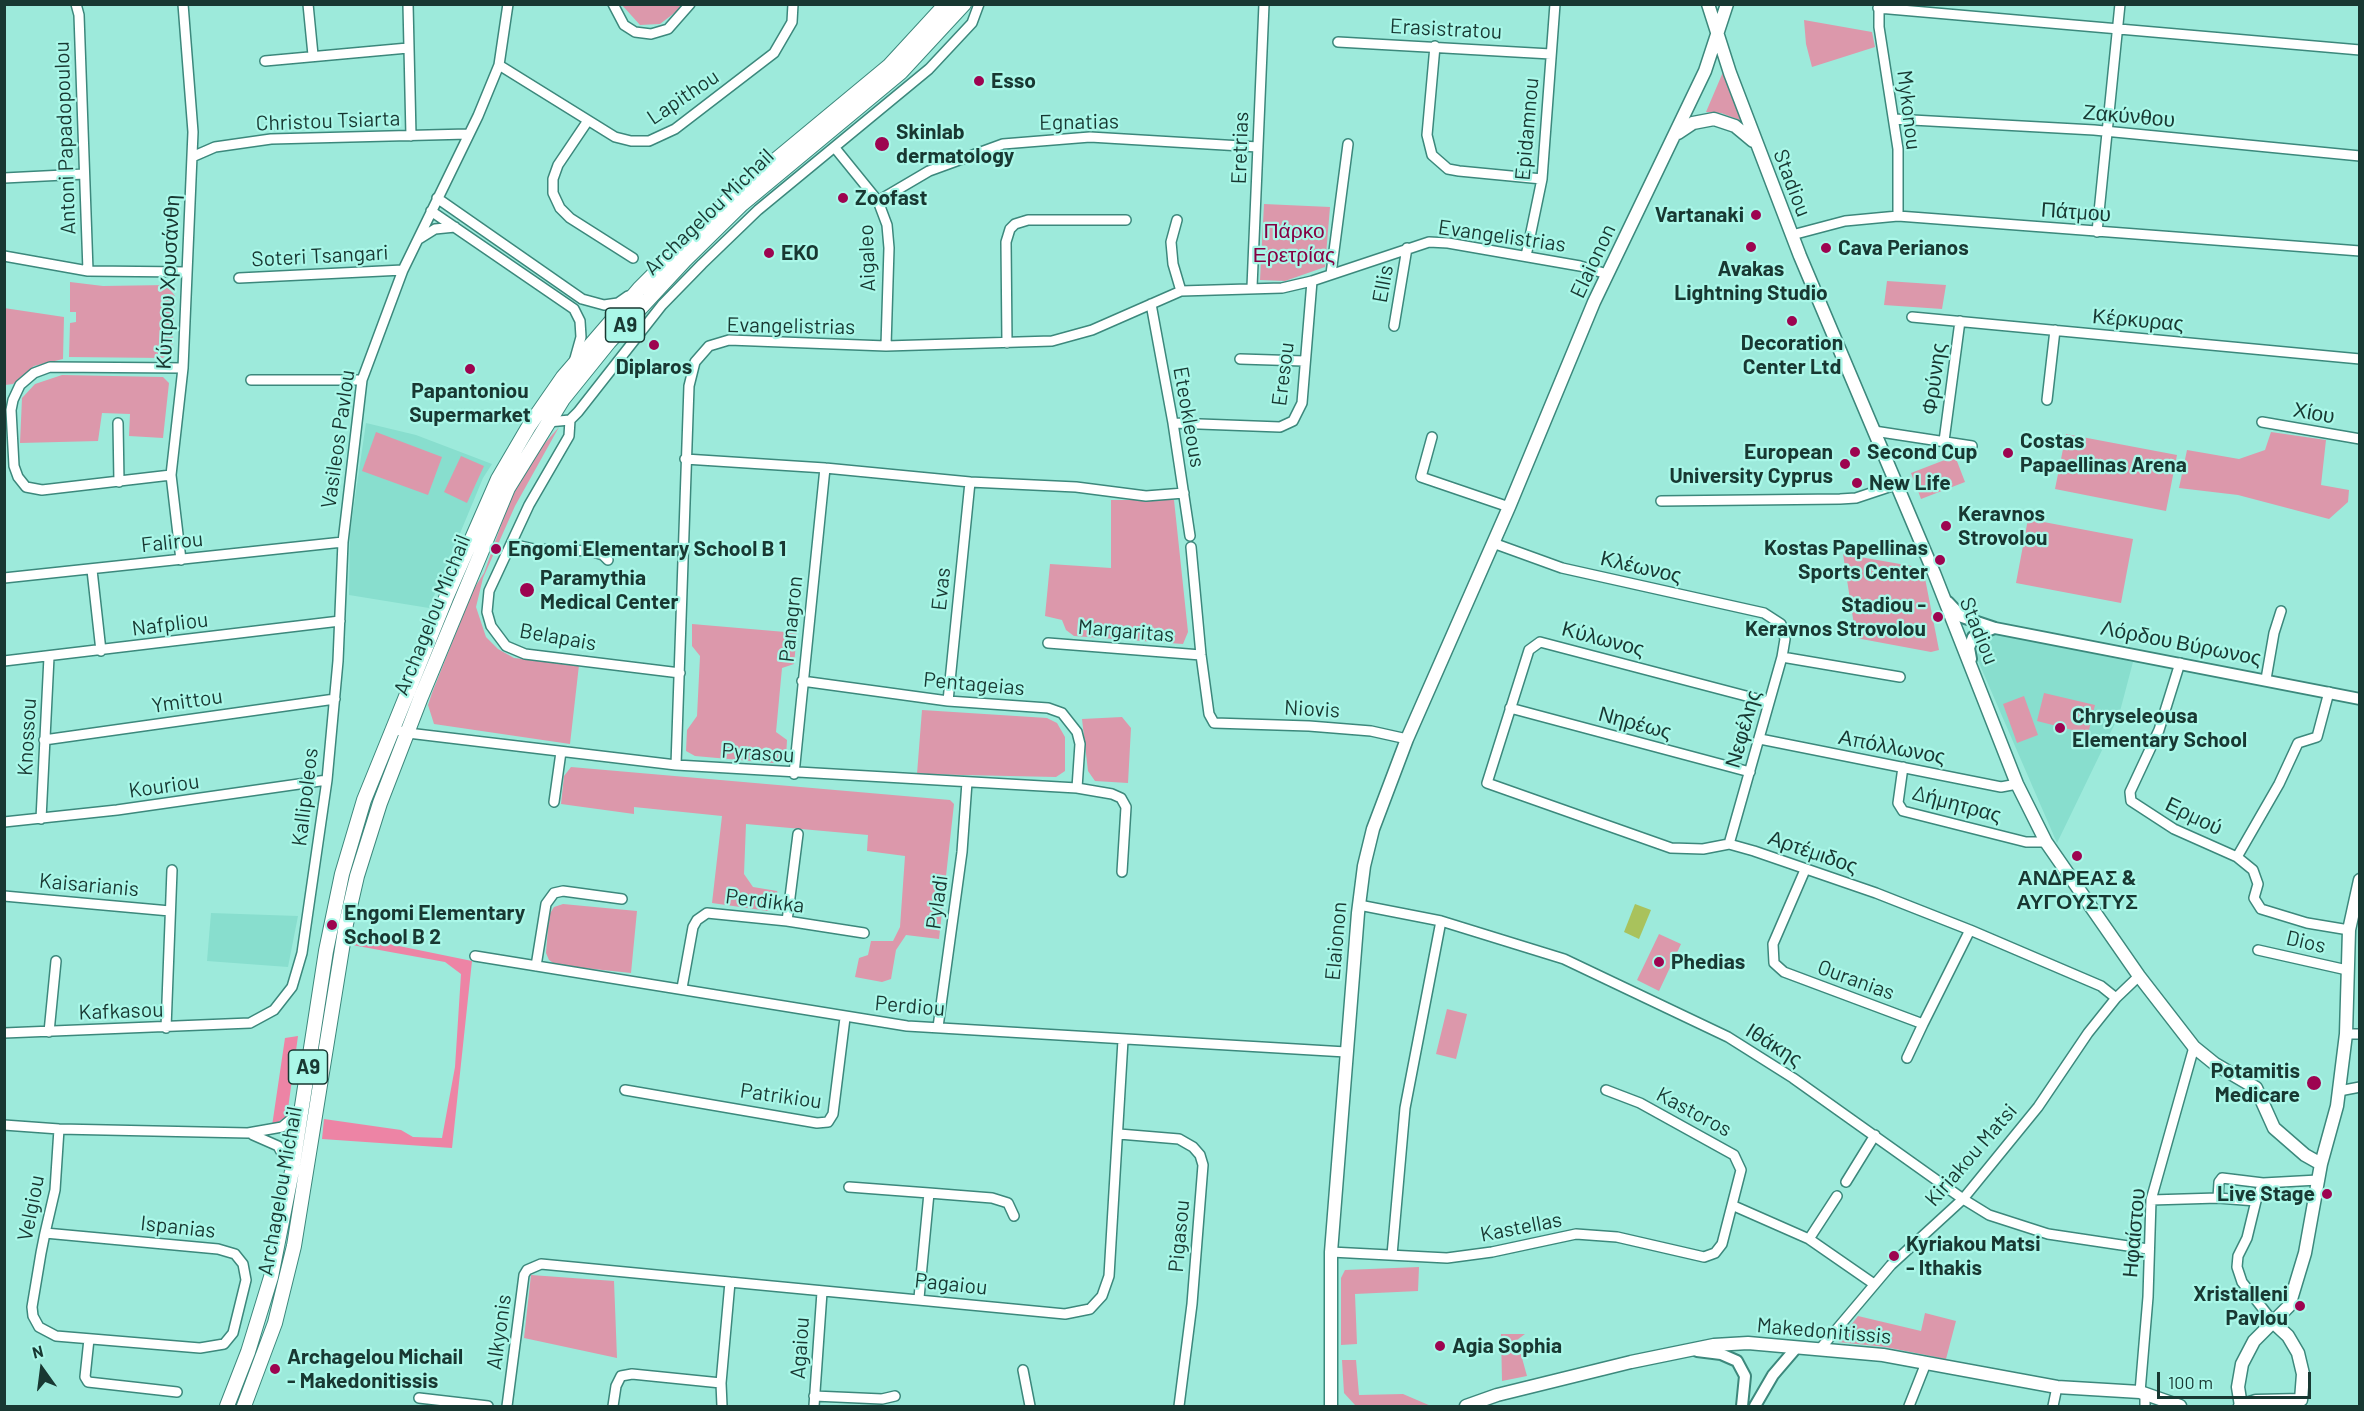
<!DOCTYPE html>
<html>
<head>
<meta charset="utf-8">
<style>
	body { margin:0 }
	#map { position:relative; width:2364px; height:1411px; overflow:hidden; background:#9deadb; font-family:Barlow,sans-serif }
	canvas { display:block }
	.frame { position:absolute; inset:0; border:6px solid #183832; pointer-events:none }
	.north { position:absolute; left:12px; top:1339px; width:60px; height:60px; -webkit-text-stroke:4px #aaf7e8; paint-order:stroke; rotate:346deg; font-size:16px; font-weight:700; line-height:24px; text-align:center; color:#183832 }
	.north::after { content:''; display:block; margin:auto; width:21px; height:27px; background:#183832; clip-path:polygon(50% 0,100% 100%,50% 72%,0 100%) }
	.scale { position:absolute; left:2157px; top:1372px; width:154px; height:27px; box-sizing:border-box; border:3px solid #183832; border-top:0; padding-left:8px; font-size:18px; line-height:21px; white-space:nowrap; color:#183832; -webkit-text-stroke:4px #aaf7e8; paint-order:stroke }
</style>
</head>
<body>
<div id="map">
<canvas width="2364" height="1411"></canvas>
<div class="frame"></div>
<div class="north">N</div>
<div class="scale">100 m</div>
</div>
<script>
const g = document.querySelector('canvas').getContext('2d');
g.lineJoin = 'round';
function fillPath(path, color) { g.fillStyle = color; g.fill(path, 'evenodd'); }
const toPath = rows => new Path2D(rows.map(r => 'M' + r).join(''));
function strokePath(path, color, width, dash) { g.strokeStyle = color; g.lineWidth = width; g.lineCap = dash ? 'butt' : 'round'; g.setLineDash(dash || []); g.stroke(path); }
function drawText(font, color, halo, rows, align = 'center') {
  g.font = font + ' Barlow,sans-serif'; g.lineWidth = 4.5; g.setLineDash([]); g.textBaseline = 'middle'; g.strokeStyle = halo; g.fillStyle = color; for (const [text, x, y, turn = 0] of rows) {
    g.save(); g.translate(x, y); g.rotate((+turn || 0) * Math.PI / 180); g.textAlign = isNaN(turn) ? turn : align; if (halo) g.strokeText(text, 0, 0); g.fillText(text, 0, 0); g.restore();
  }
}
fillPath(toPath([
	[366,423,416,435,492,464,483,478,429,608,349,595,350,532],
	[1991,633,2133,662,2119,715,2057,843,1976,656],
	[211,913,298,916,288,967,207,961]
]), '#88dece');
fillPath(toPath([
	[622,5,622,4,681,5,677,11,660,24,640,25],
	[1804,20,1872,32,1875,47,1812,67,1806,44],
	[1723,72,1742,121,1721,113,1706,112],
	[1264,204,1330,207,1325,267,1285,281,1260,280],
	[1887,281,1946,285,1942,309,1884,305],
	[70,282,103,286,167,285,175,296,172,350,163,358,69,357,70,323,76,322,76,312,70,312],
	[4,308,64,317,63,359,34,366,13,384,5,385],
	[62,375,163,377,169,383,163,438,129,436,130,414,102,413,98,441,20,443,22,398,35,384],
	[559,427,515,506,483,578,476,607,486,637,498,649,514,658,579,665,570,744,434,724,428,705,432,693,473,590,484,573,510,500,539,450],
	[376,432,442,457,428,495,362,471],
	[2271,432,2326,440,2321,485,2349,490,2348,502,2329,519,2238,495,2179,488,2187,450,2239,459,2265,450],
	[2066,434,2177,455,2166,511,2055,489],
	[461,456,484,466,467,503,444,492],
	[1955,456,1965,482,1921,499,1911,473],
	[1111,500,1174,500,1188,632,1183,644,1074,636,1066,630,1062,620,1045,616,1050,564,1111,568],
	[2028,519,2133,539,2121,603,2016,583],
	[1843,554,1923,568,1939,650,1931,652,1856,638],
	[692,624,797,633,794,664,782,668,776,732,787,740,786,758,773,763,695,756,686,751,687,730,697,716,700,656,692,646],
	[2044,693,2095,705,2088,734,2037,721],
	[2024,696,2038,735,2017,743,2003,704],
	[922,710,1047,718,1057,723,1065,737,1065,771,1056,777,917,774],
	[1122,717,1131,728,1128,783,1095,781,1088,771,1082,719],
	[571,767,950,800,954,804,939,939,906,935,896,950,891,979,882,982,855,977,859,958,868,955,871,941,893,941,900,927,905,856,867,851,868,835,746,824,744,874,753,887,777,891,781,902,777,908,768,911,712,903,722,816,634,807,634,814,561,804,564,776],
	[563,904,637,911,631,973,556,965,549,960,546,953,549,915,554,907],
	[1659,934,1681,944,1659,991,1637,980],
	[1447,1009,1467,1014,1456,1059,1436,1054],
	[1419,1267,1418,1291,1355,1294,1357,1344,1341,1345,1341,1278,1345,1270],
	[531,1275,614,1281,617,1358,524,1338],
	[1925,1313,1956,1321,1946,1359,1885,1347,1838,1342,1858,1316,1921,1331],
	[1501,1334,1525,1334,1517,1340,1527,1376,1502,1381],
	[1342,1360,1356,1360,1359,1395,1403,1394,1431,1406,1355,1405,1344,1393]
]), '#dc98ab');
fillPath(toPath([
	[355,937,472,961,452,1148,322,1139,324,1119,401,1130,413,1137,442,1138,455,1067,461,974,445,962,352,945],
	[298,1036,287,1116,272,1126,285,1038]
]), '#ed84a5');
fillPath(toPath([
	[1635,904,1651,910,1639,939,1624,932]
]), '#a9c25c');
const minor = toPath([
	[76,4,79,15,88,271],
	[308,4,313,55],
	[408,4,411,136],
	[613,4,624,25,635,32,651,34,668,29,690,4],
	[1879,4,1879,27,1898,149,1898,216],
	[1878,8,2360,50],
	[1338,42,1551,54],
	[1435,46,1427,135,1432,155,1448,169,1459,171,1542,179],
	[265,61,408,48],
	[499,65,615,137,631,141,649,141,675,129,774,53,792,22,793,4],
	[1894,119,2094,130,2360,156],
	[587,122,558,165,553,179,553,193,560,208,570,218,633,258],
	[835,148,878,201,887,225,889,248,886,346],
	[192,157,215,147,271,139,468,134],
	[4,178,84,174],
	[437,198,582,299,604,305,618,303,628,296],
	[878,201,929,171,1003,144,1090,137,1258,147],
	[431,211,574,309,580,321,581,337,574,362],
	[1177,220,1171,242,1173,264,1181,291],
	[2097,232,2120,4],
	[1792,235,1845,221,1898,216,2360,251],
	[419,239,435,229,455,227],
	[4,256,88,271,187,272],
	[1526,256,1542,179,1555,4],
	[1331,274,1348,144],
	[239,278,403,270],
	[1252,287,1264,4],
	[1151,304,1173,423,1190,536],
	[1912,317,2360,359],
	[1394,326,1407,248],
	[1007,343,1006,242,1010,229,1015,224,1028,220,1126,220],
	[1240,359,1304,361],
	[251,380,362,380],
	[2047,400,2055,330],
	[570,420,569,436,529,505,489,591,487,612,491,626,506,646,525,654,680,673],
	[548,422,570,420,578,412,662,305,702,264,758,210,929,69,972,23,979,4],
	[2262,422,2360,439],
	[118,423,119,482],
	[1173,423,1280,427,1293,421,1302,403,1312,281],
	[1874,431,1972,446],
	[1432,437,1421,477,1509,507],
	[1944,441,1960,321],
	[685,459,825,468,970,482,1076,487,1146,496,1184,493],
	[171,475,42,490,26,487,18,477,14,466,11,410,13,400,20,385,34,373,50,367,183,368],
	[1661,501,1840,499,1856,498,1898,484],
	[1493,543,1562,568,1764,613,1781,624,1785,639,1782,657,1729,844],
	[511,544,534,549,591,551,603,555,608,560],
	[1191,547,1201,655,1209,714,1214,723,1309,726,1371,731,1407,739],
	[181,560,171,475,183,368,193,132,183,4],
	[92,570,101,651],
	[4,578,343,542],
	[1048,643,1201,655],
	[1782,657,1900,677],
	[4,661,340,621],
	[2180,663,2159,730,2130,792,2131,801,2174,829,2237,857,2253,870,2258,884,2254,898,2261,909,2307,923,2349,930],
	[2266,679,2274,633,2281,611],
	[802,681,948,701,1048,708,1062,713,1077,732,1080,744,1077,788],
	[948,701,970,482],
	[1769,702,1540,642,1529,650,1487,783,1671,848,1703,849,1729,844,1754,851,1876,893,1970,930,2101,986,2116,998],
	[1510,708,1750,772],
	[393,729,408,733,676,765,1077,788,1112,794,1121,798,1126,807,1122,872],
	[1760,739,2001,787,2017,784],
	[44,740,335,699],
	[676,765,689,386,695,362,709,346,729,340,886,346,1052,341,1092,330,1181,291,1282,288,1312,281,1429,242,1448,243,1580,266,1607,274],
	[1903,767,1898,803,1903,811,2026,842,2046,842],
	[794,774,825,468],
	[554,802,561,752],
	[41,819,49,657],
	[4,822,117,810,327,780],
	[2237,857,2279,784,2298,743,2317,737,2329,692],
	[1805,870,1773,944,1774,963,1784,972,1923,1024,1970,930],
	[4,896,170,911],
	[1359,905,1441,921,1564,959,1728,1037,1793,1078,1963,1199,1989,1215,2048,1234,2148,1249],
	[787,921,798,834],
	[2258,950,2347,970],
	[475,956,907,1026,1346,1052],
	[536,966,546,904,554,893,563,891,622,899],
	[682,988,693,927,697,920,707,913,787,921,864,933],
	[938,1027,962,852,967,782],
	[166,1028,172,870],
	[49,1032,56,961],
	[4,1033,250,1023,274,1010,292,987,302,953,327,780,338,661,343,542,362,380,403,270,478,116,499,65,508,4],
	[2346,1034,2360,1034],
	[1907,1058,1923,1024],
	[625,1090,817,1123,828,1122,833,1114,845,1018],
	[2339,1091,2360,1087],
	[4,1125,59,1129,248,1133,282,1127,301,1111],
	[1119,1134,1179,1139,1193,1147,1200,1155,1203,1165,1192,1304,1179,1406],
	[253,1135,278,1146,291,1170],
	[1846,1182,1875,1135],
	[2263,1183,2256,1201,2247,1238,2238,1256,2237,1267,2242,1282,2274,1323],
	[849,1187,929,1193,919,1298],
	[929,1193,992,1198,1008,1203,1014,1216],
	[2218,1198,2219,1182,2222,1178,2263,1183,2318,1180],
	[2151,1200,2218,1198,2256,1201],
	[1734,1206,1809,1239,1874,1284],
	[45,1233,218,1249,235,1254,243,1264,246,1280,233,1333,224,1344,200,1348,56,1336,39,1327,33,1316,32,1307,41,1253,45,1233,55,1190,59,1129],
	[1809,1239,1837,1196],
	[1331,1252,1447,1258,1492,1252,1576,1234,1617,1237,1704,1257,1715,1253,1722,1244,1741,1170,1734,1155,1640,1103,1606,1090],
	[1392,1255,1405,1108,1441,921],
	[89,1339,85,1377,88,1382,177,1392],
	[1820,1349,1891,1265,1963,1199,2038,1107,2088,1033,2116,998,2139,976],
	[1023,1370,1030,1406],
	[2140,1392,2148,1297,2151,1200,2194,1047],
	[2145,1394,2145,1406],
	[814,1396,882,1399,895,1396],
	[419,1398,488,1406],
	[507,1406,524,1275,527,1270,541,1264,1065,1314,1090,1309,1102,1296,1109,1276,1123,1040],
	[613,1406,616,1386,621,1376,632,1374,721,1383],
	[722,1406,721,1383,730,1282],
	[814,1406,822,1292],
	[1909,1406,1926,1363],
	[2053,1406,2057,1387]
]);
const tertiary = toPath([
	[1948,602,1962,617,1995,628,2360,699],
	[1971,659,1969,648,1973,637,1992,629],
	[1697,1351,1721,1354,1737,1361,1745,1376,1742,1406],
	[1755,1406,1773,1375,1797,1347]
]);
const secondary = toPath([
	[1708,4,1730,73,1800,256,1934,573,2017,784,2046,842,2139,976,2194,1047,2215,1064,2256,1088,2274,1128,2305,1155,2321,1164],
	[1678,133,1693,123,1714,119,1735,126,1753,141],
	[1331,1406,1331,1252,1358,913,1364,866,1373,829,1407,739,1509,507,1594,302,1705,71,1727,4],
	[1466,1406,1497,1395,1631,1362,1714,1345,1748,1343,1883,1355,2057,1387,2140,1392,2180,1406],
	[2240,1406,2256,1401,2301,1400,2303,1374,2298,1353,2288,1336,2274,1323],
	[2241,1406,2238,1387,2242,1364,2254,1341,2289,1306,2305,1253,2321,1164,2337,1106,2346,1034,2349,930,2360,880]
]);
const primary = toPath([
	[227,1406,248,1352,271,1277,292,1171,326,951,342,874,364,800,446,598,498,479,529,426,563,377,639,289,731,197,889,66,946,4],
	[244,1406,275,1323,294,1246,346,924,357,876,380,803,421,697,508,488,563,399,609,342,685,260,742,204,901,72,964,4]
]);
strokePath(minor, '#3c887c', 12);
strokePath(tertiary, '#3c887c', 14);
strokePath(secondary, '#3c887c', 15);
strokePath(primary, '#3c887c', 16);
strokePath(minor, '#fff', 9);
strokePath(tertiary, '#fff', 10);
strokePath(secondary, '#fff', 12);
strokePath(primary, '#fff', 14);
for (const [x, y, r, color] of [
	[979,81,6,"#9d0450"],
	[882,144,8,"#9d0450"],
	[843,198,6,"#9d0450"],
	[1756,215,6,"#9d0450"],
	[1751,247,6,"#9d0450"],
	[1826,248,6,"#9d0450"],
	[769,253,6,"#9d0450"],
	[1792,321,6,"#9d0450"],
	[654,345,6,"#9d0450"],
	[470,369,6,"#9d0450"],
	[1855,452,6,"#9d0450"],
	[2008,453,6,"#9d0450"],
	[1845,464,6,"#9d0450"],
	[1857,483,6,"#9d0450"],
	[1946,526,6,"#9d0450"],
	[496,549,6,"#9d0450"],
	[1940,560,6,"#9d0450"],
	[527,590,8,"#9d0450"],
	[1938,617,6,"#9d0450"],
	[2060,728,6,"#9d0450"],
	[2077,856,6,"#9d0450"],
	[332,925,6,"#9d0450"],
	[1659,962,6,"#9d0450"],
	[2314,1083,8,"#9d0450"],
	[2327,1194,6,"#9d0450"],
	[1894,1256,6,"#9d0450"],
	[2300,1306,6,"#9d0450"],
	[1440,1346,6,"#9d0450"],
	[275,1369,6,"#9d0450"]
]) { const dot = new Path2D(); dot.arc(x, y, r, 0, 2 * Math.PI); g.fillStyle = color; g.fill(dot); strokePath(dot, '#aaf7e8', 2); }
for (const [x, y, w] of [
	[625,325,39],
	[308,1067,39]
]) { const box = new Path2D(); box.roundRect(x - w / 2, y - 17, w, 34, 4.5); g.fillStyle = '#aaf7e8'; g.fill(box); strokePath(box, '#183832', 1.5); }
drawText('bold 20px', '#183832', null, [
	["A9",625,325],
	["A9",308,1067]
]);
drawText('21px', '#183832', '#aaf7e8', [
	["Erasistratou",1446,29,3],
	["Lapithou",683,97,-34],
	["Mykonou",1909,110,83],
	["Ζακύνθου",2129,116,5],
	["Christou Tsiarta",328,121,-2],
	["Egnatias",1079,122,-1],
	["Epidamnou",1527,129,-85],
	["Antoni Papadopoulou",65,138,-92],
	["Eretrias",1240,148,-88],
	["Stadiou",1792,183,69],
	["Archagelou Michail",709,212,-44],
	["Πάτμου",2076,212,4],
	["Evangelistrias",1502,236,8],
	["Soteri Tsangari",320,256,-3],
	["Aigaleo",867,258,-92],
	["Elaionon",1593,261,-65],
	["Κύπρου Χρυσάνθη",168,282,-87],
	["Ellis",1383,284,-80],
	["Κέρκυρας",2138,320,5],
	["Evangelistrias",791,326,1],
	["Eresou",1283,374,-83],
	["Φρύνης",1934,379,-82],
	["Χίου",2314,413,10],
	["Eteokleous",1189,417,80],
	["Vasileos Pavlou",338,439,-82],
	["Falirou",172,542,-6],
	["Κλέωνος",1641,567,13],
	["Evas",941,589,-84],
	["Archagelou Michail",432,615,-68],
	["Panagron",791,619,-84],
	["Nafpliou",170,624,-7],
	["Margaritas",1126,631,5],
	["Stadiou",1979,631,68],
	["Belapais",558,637,10],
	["Κύλωνος",1603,639,15],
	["Λόρδου Βύρωνος",2181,643,11],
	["Pentageias",974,684,5],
	["Ymittou",187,701,-8],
	["Niovis",1312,709,3],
	["Νηρέως",1635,723,15],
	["Νεφέλης",1743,729,-74],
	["Knossou",27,737,-87],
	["Απόλλωνος",1892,747,11],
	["Pyrasou",758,753,4],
	["Kouriou",164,786,-8],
	["Kallipoleos",305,797,-83],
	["Δήμητρας",1957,804,15],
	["Ερμού",2194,816,26],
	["Αρτέμιδος",1813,852,19],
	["Kaisarianis",89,885,5],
	["Perdikka",765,901,7],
	["Pyladi",937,902,-82],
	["Elaionon",1336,941,-85],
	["Dios",2306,942,13],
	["Ouranias",1856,980,20],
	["Perdiou",910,1006,5],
	["Kafkasou",121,1011,-2],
	["Ιθάκης",1774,1045,32],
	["Patrikiou",781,1096,8],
	["Kastoros",1694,1112,28],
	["Kiriakou Matsi",1971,1155,-49],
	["Archagelou Michail",280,1191,-80],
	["Velgiou",31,1208,-79],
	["Ispanias",178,1227,6],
	["Kastellas",1521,1227,-11],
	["Ηφαίστου",2134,1233,-85],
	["Pigasou",1179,1236,-85],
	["Pagaiou",951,1284,6],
	["Makedonitissis",1824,1331,5],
	["Alkyonis",499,1332,-82],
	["Agaiou",800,1348,-86]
]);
drawText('bold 21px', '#183832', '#aaf7e8', [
	["Esso",991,81],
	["Skinlab",896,132],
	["dermatology",896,156],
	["Zoofast",855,198],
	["Vartanaki",1744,215,"right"],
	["Cava Perianos",1838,248],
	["EKO",781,253],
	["Avakas",1751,269,"center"],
	["Lightning Studio",1751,293,"center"],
	["Decoration",1792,343,"center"],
	["Center Ltd",1792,367,"center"],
	["Diplaros",654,367,"center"],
	["Papantoniou",470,391,"center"],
	["Supermarket",470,415,"center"],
	["Costas",2020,441],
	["Papaellinas Arena",2020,465],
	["European",1833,452,"right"],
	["University Cyprus",1833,476,"right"],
	["Second Cup",1867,452],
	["New Life",1869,483],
	["Keravnos",1958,514],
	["Strovolou",1958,538],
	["Kostas Papellinas",1928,548,"right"],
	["Sports Center",1928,572,"right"],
	["Engomi Elementary School B 1",508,549],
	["Paramythia",540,578],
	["Medical Center",540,602],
	["Stadiou -",1926,605,"right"],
	["Keravnos Strovolou",1926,629,"right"],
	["Chryseleousa",2072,716],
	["Elementary School",2072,740],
	["ΑΝΔΡΕΑΣ &",2077,878,"center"],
	["ΑΥΓΟΥΣΤΥΣ",2077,902,"center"],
	["Engomi Elementary",344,913],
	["School B 2",344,937],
	["Phedias",1671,962],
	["Potamitis",2300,1071,"right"],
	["Medicare",2300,1095,"right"],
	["Live Stage",2315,1194,"right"],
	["Kyriakou Matsi",1906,1244],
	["- Ithakis",1906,1268],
	["Xristalleni",2288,1294,"right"],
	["Pavlou",2288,1318,"right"],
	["Agia Sophia",1452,1346],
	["Archagelou Michail",287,1357],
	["- Makedonitissis",287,1381]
], 'left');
drawText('21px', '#860143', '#aaf7e8', [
	["Πάρκο",1294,231],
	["Ερετρίας",1294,255]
]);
</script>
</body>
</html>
